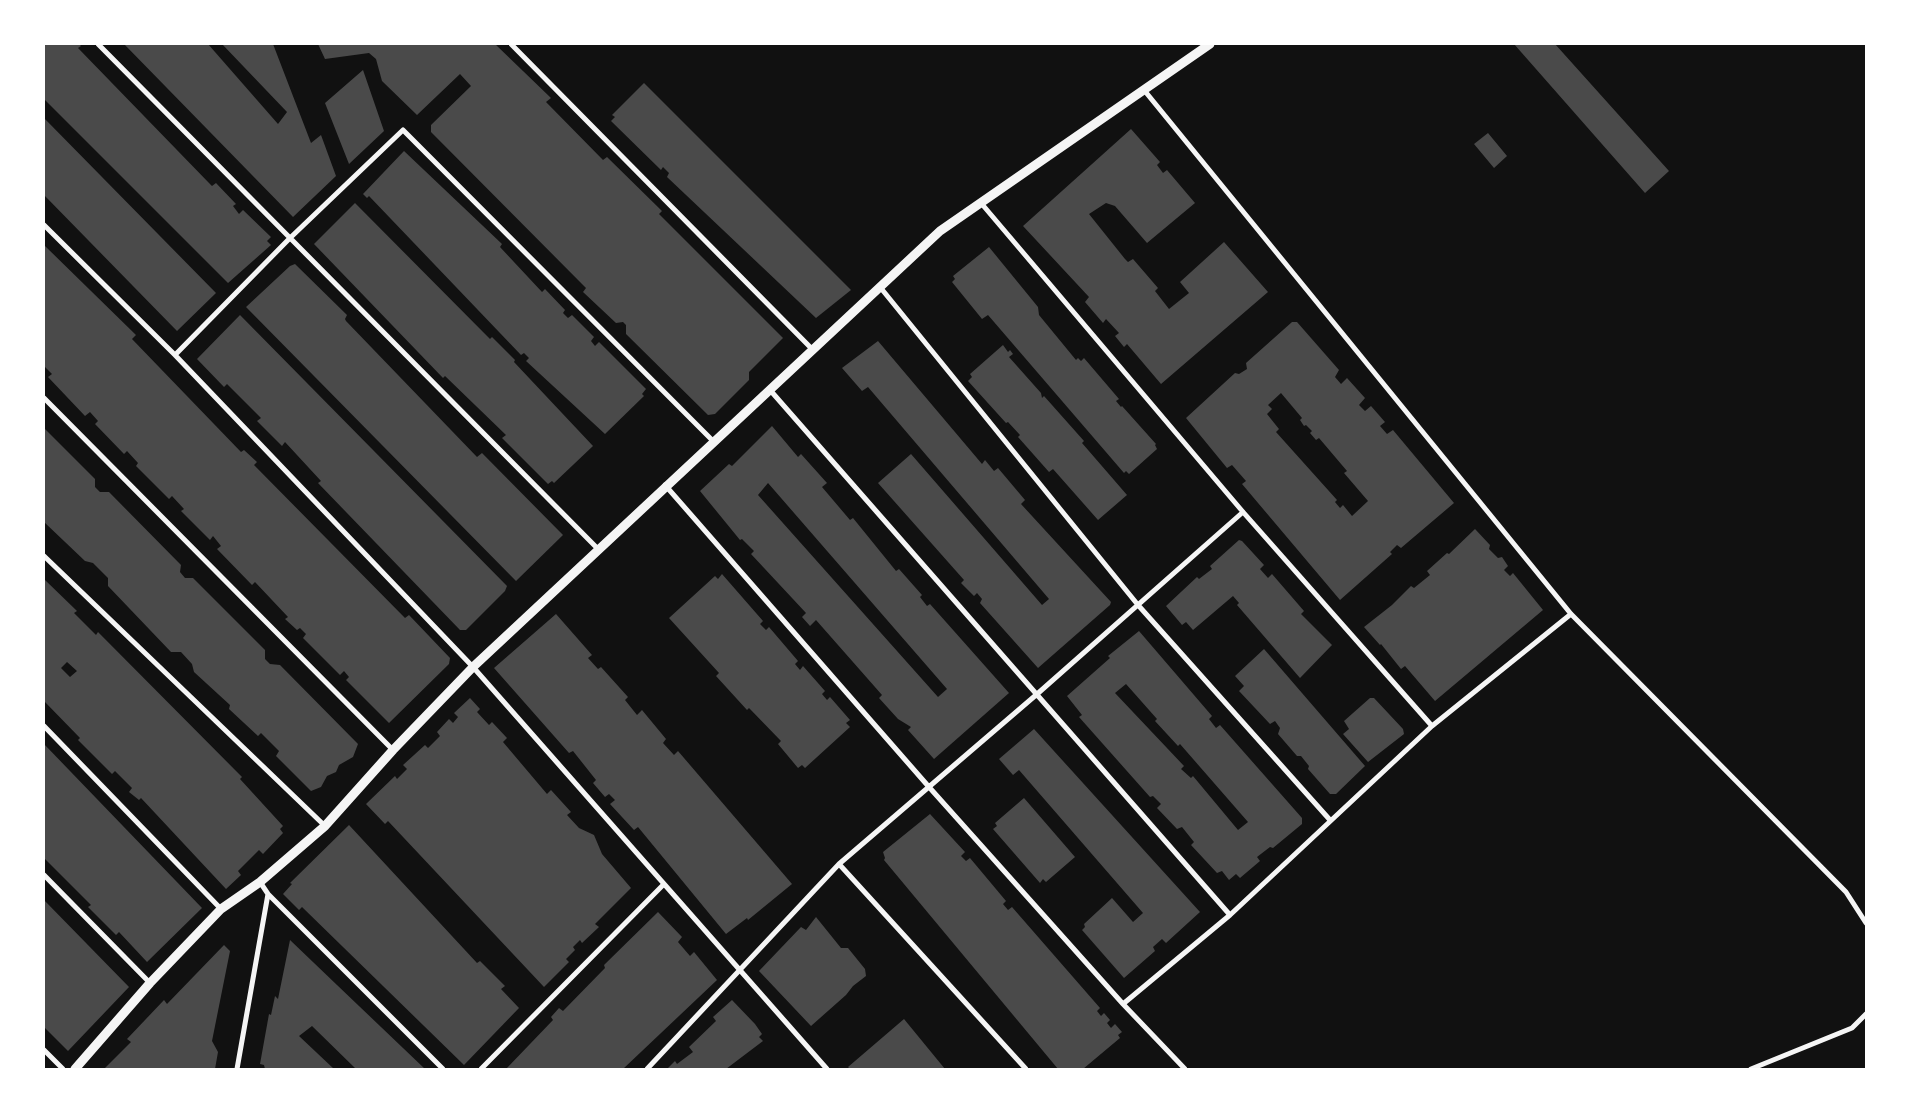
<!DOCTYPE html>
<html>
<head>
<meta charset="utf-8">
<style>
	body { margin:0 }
	#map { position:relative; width:1910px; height:1113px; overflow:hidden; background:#111; font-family:"Noto Serif",serif }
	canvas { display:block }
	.frame { position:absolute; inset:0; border:45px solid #fff; pointer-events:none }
</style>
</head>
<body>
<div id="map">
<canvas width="1910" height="1113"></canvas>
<div class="frame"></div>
</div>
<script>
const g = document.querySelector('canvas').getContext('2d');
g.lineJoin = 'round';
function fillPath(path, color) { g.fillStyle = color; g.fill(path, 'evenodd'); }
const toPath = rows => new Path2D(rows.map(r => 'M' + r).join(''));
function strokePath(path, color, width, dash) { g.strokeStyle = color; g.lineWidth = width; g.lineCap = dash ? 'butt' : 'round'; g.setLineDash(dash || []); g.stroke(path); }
fillPath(toPath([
	[44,44,79,44,81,46,78,48,209,183,212,186,216,183,236,204,233,206,239,214,243,210,271,237,267,241,271,245,228,283,44,99],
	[124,44,208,44,278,124,287,112,222,44,273,44,311,143,321,135,336,176,293,217],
	[318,44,495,44,551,98,546,102,603,160,607,157,662,211,659,214,783,338,749,372,749,380,715,414,708,415,626,334,626,325,623,322,616,323,583,292,586,288,582,284,431,132,431,125,471,86,460,74,417,115,382,81,376,59,369,53,325,59],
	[1514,44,1555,44,1669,171,1645,193],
	[363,70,384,131,349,164,325,103],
	[644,83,851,290,816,318,667,177,669,173,663,167,661,170,611,121,615,117,612,115],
	[44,118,216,293,177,331,44,195],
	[1131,129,1160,162,1157,165,1163,173,1167,170,1195,203,1147,243,1115,206,1106,203,1089,214,1125,259,1128,262,1133,259,1158,288,1155,291,1169,309,1189,293,1180,282,1224,242,1268,292,1161,384,1127,344,1124,347,1115,336,1119,333,1106,319,1103,323,1085,302,1089,297,1023,226],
	[1488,133,1507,156,1494,168,1474,144],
	[404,151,502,244,500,247,542,292,545,289,565,310,563,313,568,318,572,315,594,337,591,341,595,346,599,342,646,389,642,394,644,396,605,434,526,361,529,358,524,353,521,355,369,196,367,198,363,194],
	[355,203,490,339,492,337,515,360,514,362,593,446,554,483,552,481,548,484,502,438,506,435,445,376,443,378,314,244],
	[44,245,136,335,132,339,241,452,244,450,257,462,254,465,405,618,409,615,450,658,449,664,389,723,346,680,349,677,344,671,340,675,303,638,306,634,300,628,297,630,285,619,288,617,255,582,252,585,217,549,221,546,213,536,210,540,181,511,184,509,172,496,169,499,136,466,138,463,127,451,124,454,95,424,98,421,90,412,85,416,48,377,52,374,44,366],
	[989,247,1038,307,1039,315,1076,360,1078,358,1081,361,1084,358,1119,399,1116,401,1121,407,1122,406,1156,444,1155,445,1157,449,1129,474,1126,471,1124,473,988,315,982,319,952,282,955,279,953,276],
	[295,264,347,315,345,319,346,321,477,457,482,453,563,535,516,581,246,307,290,266],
	[240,315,507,586,505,591,466,630,460,630,318,483,321,481,285,442,282,446,257,421,261,418,227,384,224,387,197,359],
	[1292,322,1297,322,1339,370,1335,377,1341,384,1347,378,1365,398,1359,405,1365,411,1371,406,1385,422,1380,426,1387,434,1393,430,1454,503,1401,548,1397,545,1390,552,1392,554,1340,600,1242,484,1246,481,1232,465,1227,468,1186,418,1235,373,1239,374,1247,369,1246,363],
	[1281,393,1302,418,1300,420,1304,426,1306,425,1312,431,1310,433,1316,440,1319,438,1347,471,1344,473,1368,501,1352,516,1343,505,1340,508,1335,502,1337,500,1276,432,1279,429,1267,414,1272,409,1268,405],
	[878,341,982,464,985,460,994,471,998,468,1025,500,1021,504,1111,602,1110,605,1038,668,980,603,982,599,977,593,974,596,961,583,964,580,878,483,911,454,1042,605,1049,599,868,387,862,391,842,368],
	[1003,345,1008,352,1010,350,1013,354,1009,357,1041,393,1042,398,1044,396,1084,441,1082,443,1127,495,1098,520,1053,469,1049,472,1018,437,1020,435,1008,422,1006,423,968,381,972,377,970,374],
	[772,426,798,457,801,454,827,483,822,487,850,520,853,518,896,571,899,569,922,595,920,597,927,606,930,604,1009,693,934,759,908,730,911,727,898,719,879,698,882,695,816,620,810,626,802,617,806,613,751,554,754,551,742,539,740,540,700,491,729,464,732,466],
	[768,483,947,689,938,697,758,495],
	[44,428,95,479,95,487,100,492,109,492,181,565,180,572,185,578,193,578,265,650,265,659,270,664,280,665,358,744,353,757,339,765,336,772,327,776,321,787,311,791,276,756,279,751,261,733,258,736,229,709,230,705,194,672,192,664,181,652,171,652,108,586,108,578,93,563,85,561,44,522],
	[1475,529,1490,545,1489,549,1498,558,1502,557,1508,566,1504,570,1510,576,1513,573,1543,610,1435,701,1405,666,1401,669,1381,644,1380,645,1364,627,1392,605,1411,586,1414,588,1430,575,1427,571,1447,553,1449,554],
	[1239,540,1242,541,1264,565,1260,569,1268,578,1272,574,1304,611,1301,614,1332,645,1300,678,1237,605,1239,603,1233,596,1193,630,1186,622,1182,625,1166,606,1197,577,1199,579,1212,569,1210,566],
	[722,574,763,621,760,624,766,630,769,627,798,661,795,664,800,670,803,666,825,691,822,694,827,700,830,697,850,720,846,723,850,727,805,768,802,765,798,768,778,744,781,741,749,708,747,710,716,676,719,673,669,618,715,576,718,579],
	[44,579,77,611,74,613,96,635,98,632,242,777,240,779,283,826,280,829,283,833,263,854,259,850,238,871,241,875,226,889,141,798,139,800,129,792,132,788,115,771,112,774,78,740,80,738,44,701],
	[67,662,77,671,70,677,61,668],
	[556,614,592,655,588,658,598,669,601,667,628,697,625,700,637,715,642,710,666,739,663,743,674,755,678,751,792,884,748,920,747,918,726,934,638,827,634,830,610,804,615,800,609,794,605,797,593,783,596,780,573,751,569,753,494,668],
	[1139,631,1212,716,1209,719,1216,728,1220,725,1302,818,1302,824,1273,848,1270,847,1257,857,1260,861,1240,878,1236,874,1229,880,1222,871,1217,873,1191,845,1194,842,1182,827,1177,829,1157,808,1161,804,1153,796,1150,797,1079,717,1082,715,1067,696,1110,658,1108,656],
	[1126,684,1157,719,1155,721,1178,746,1180,744,1248,822,1238,830,1193,776,1191,778,1181,769,1184,766,1115,693],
	[1264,649,1365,766,1336,794,1330,794,1308,769,1309,766,1301,756,1297,756,1278,734,1280,728,1275,721,1270,724,1239,691,1244,686,1235,676],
	[470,698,480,709,477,712,489,725,492,722,507,738,503,742,547,794,551,790,571,812,567,815,579,828,594,835,602,854,631,888,595,924,599,927,582,943,580,940,573,947,575,950,566,959,569,962,544,987,388,821,385,824,366,804,395,776,397,779,407,769,403,765,425,745,428,748,440,736,437,732,449,719,453,723,458,717,454,713],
	[1370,698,1374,698,1403,729,1404,734,1368,762,1343,734,1349,729,1344,721],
	[1034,729,1200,912,1166,943,1162,939,1153,947,1155,951,1124,978,1082,930,1085,927,1084,924,1112,898,1133,922,1143,913,1019,770,1013,775,999,759],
	[44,744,202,908,147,962,119,932,116,935,88,907,91,905,44,858],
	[1024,798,1075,857,1046,882,1043,879,1040,883,993,829,997,826,995,823],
	[930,814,965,852,961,856,966,861,970,858,1006,901,1003,904,1008,910,1012,907,1100,1008,1097,1011,1101,1016,1104,1013,1110,1020,1107,1023,1111,1028,1115,1024,1122,1032,1118,1035,1120,1038,1083,1069,1058,1069,884,860,885,858,883,852],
	[349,825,477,963,480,961,505,986,501,989,519,1008,464,1065,302,907,299,910,283,894,292,884,290,883],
	[44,900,129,987,68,1051,44,1027],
	[658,912,682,937,678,942,690,956,694,952,717,980,623,1069,506,1069,553,1020,551,1017,559,1008,563,1011,605,968,604,965],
	[816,917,841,948,848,948,865,969,866,976,853,986,846,995,811,1026,759,971,801,927,806,930],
	[290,940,337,985,425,1069,356,1069,312,1026,299,1036,334,1069,265,1069,264,1065,260,1064,269,1014,271,1015,275,996,278,999],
	[224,945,230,951,212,1041,218,1052,215,1069,104,1069,131,1042,127,1039,164,1000,167,1004],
	[732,1000,755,1024,762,1034,759,1037,763,1041,726,1069,667,1069,675,1061,677,1064,693,1052,689,1047,716,1021,713,1017],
	[904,1019,945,1069,850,1069,848,1067]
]), '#4a4a4a');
strokePath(toPath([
	[98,44,599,550],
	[511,44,813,350],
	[1144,90,1571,614,1846,892,1866,923],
	[981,203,1243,512,1432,726],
	[44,225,175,355,473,667,827,1069],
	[880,287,1138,605,1330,820],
	[175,355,289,239,403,130,713,441],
	[770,390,1230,915],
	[44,398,393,750],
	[665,485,929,787,1123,1004,1185,1069],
	[44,556,325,826],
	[44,726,221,909],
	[839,864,1026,1069],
	[44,875,150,983],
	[268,894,443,1069],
	[1123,1004,1230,915,1432,726,1571,614],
	[44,1050,63,1069],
	[237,1069,268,894,260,882],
	[481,1069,664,884],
	[647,1069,839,864,1036,695,1243,512],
	[1751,1069,1852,1028,1866,1014]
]), '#f5f5f5', 5);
strokePath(toPath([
	[75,1069,150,983,221,909,260,882,325,826,393,750,473,667,940,231,1210,44]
]), '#f5f5f5', 9);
</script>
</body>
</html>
